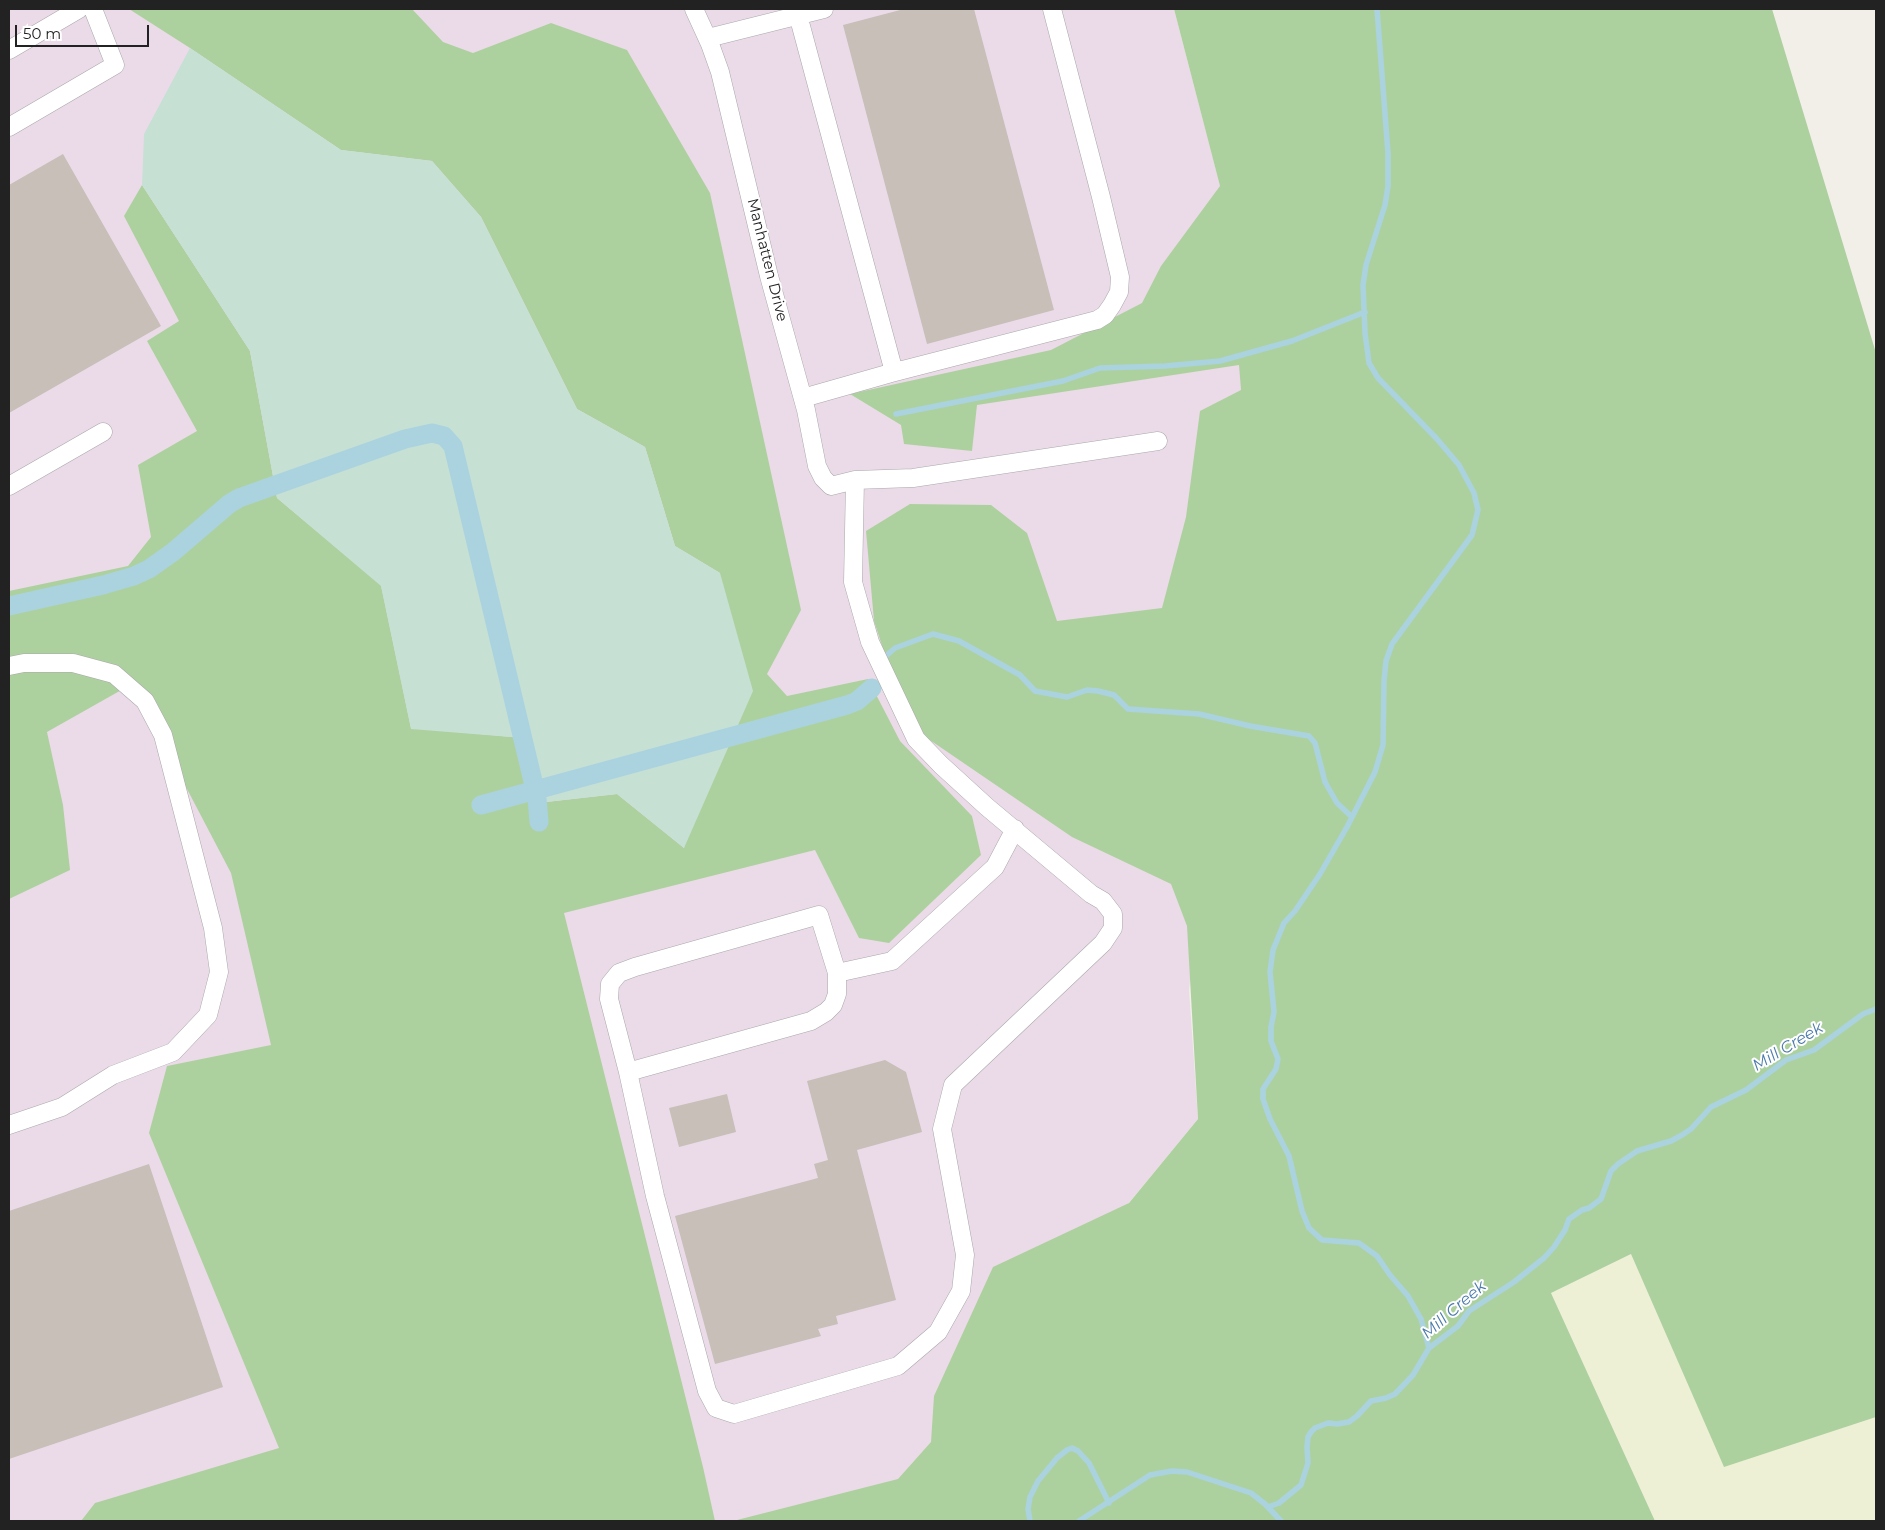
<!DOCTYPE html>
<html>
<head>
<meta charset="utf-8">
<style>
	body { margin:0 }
	#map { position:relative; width:1885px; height:1530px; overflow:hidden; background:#f2efe9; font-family:Montserrat,sans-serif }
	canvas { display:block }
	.frame { position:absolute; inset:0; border:10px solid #222; pointer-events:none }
	.scale { position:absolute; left:15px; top:25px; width:134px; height:22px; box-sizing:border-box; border:2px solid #222; border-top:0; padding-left:6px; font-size:15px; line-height:18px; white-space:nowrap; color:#222; -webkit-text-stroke:4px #fff; paint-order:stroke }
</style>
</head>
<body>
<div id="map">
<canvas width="1885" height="1530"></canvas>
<div class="frame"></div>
<div class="scale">50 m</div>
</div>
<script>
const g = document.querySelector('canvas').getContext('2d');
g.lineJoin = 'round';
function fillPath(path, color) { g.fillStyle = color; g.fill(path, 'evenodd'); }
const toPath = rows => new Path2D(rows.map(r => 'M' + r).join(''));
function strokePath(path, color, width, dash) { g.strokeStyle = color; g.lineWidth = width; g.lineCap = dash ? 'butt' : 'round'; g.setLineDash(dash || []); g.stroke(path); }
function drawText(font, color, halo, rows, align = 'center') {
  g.font = font + ' Montserrat,sans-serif'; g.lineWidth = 4; g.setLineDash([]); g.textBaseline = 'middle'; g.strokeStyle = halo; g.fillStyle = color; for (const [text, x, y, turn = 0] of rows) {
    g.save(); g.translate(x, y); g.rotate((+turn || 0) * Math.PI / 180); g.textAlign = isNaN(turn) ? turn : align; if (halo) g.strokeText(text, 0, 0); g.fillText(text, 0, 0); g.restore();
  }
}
fillPath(toPath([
	[9,9,1174,9,1257,327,1189,990,1198,1119,1067,1278,925,1521,9,1521]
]), '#ebdbe8');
fillPath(toPath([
	[1631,1254,1724,1466,1876,1417,1876,1521,1655,1521,1551,1293]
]), '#eef0d5');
fillPath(toPath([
	[129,9,412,9,443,42,473,53,551,23,627,50,710,193,801,610,767,674,787,696,868,679,900,741,972,816,981,855,889,943,859,938,815,850,564,913,703,1467,715,1521,81,1521,95,1503,279,1448,149,1133,167,1066,271,1045,231,873,132,684,47,732,63,805,70,870,9,899,9,591,128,566,151,537,138,465,197,431,147,341,179,321,124,216,142,185,250,351,277,498,381,585,411,728,524,738,537,803,617,794,684,848,720,573,675,546,645,447,577,409,481,217,432,161,341,150,190,48],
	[1174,9,1772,9,1876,353,1876,1417,1724,1467,1631,1254,1551,1293,1655,1521,733,1521,898,1479,931,1442,934,1396,993,1267,1129,1203,1198,1119,1187,926,1171,884,1072,837,924,736,891,673,874,621,866,531,910,504,991,505,1027,533,1057,621,1162,608,1186,517,1200,411,1241,390,1239,365,977,405,972,451,904,444,901,425,850,394,1051,350,1142,303,1161,266,1220,186]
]), '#add19e');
fillPath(toPath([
	[190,48,341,150,432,161,481,217,577,409,645,447,675,546,720,573,753,691,684,848,617,794,537,803,524,738,411,729,381,586,277,498,250,351,142,185,144,134]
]), '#c6e0d4');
strokePath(toPath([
	[1377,9,1388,153,1388,186,1385,205,1366,265,1363,285,1365,333,1369,363,1378,378,1437,439,1459,465,1474,493,1478,510,1472,535,1392,644,1386,661,1384,681,1383,745,1375,772,1347,827,1320,874,1295,911,1284,923,1273,950,1270,972,1274,1012,1271,1027,1271,1041,1278,1059,1276,1069,1263,1089,1263,1099,1270,1119,1289,1156,1302,1211,1309,1228,1322,1240,1359,1243,1377,1256,1390,1275,1408,1296,1421,1319,1429,1348],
	[896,414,1063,381,1100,368,1165,366,1220,361,1292,341,1365,312],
	[887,655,895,648,933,634,959,641,1020,675,1035,691,1067,697,1087,690,1098,691,1114,695,1128,709,1199,714,1250,726,1309,736,1315,743,1325,782,1337,803,1352,817],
	[1268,1507,1279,1503,1301,1485,1308,1463,1307,1447,1308,1437,1311,1432,1315,1428,1328,1423,1337,1424,1349,1422,1357,1416,1371,1401,1386,1398,1395,1394,1413,1375,1429,1348,1458,1326,1469,1311,1514,1282,1544,1258,1554,1247,1565,1230,1569,1219,1582,1210,1589,1208,1601,1199,1611,1171,1618,1164,1637,1151,1671,1141,1682,1135,1691,1129,1711,1107,1746,1090,1786,1060,1814,1050,1863,1014,1876,1009],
	[1030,1521,1028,1509,1030,1497,1038,1481,1057,1458,1067,1450,1072,1448,1078,1451,1089,1463,1109,1503],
	[1079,1521,1150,1475,1172,1471,1187,1472,1251,1493,1265,1504,1281,1521]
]), '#aad3df', 5.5);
strokePath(toPath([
	[9,606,103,585,134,576,149,569,173,552,229,504,239,498,405,439,432,433,444,436,453,446,537,798,539,822],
	[481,805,847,705,857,701,872,688]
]), '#aad3df', 19);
fillPath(toPath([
	[904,9,974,9,1054,310,927,344,843,25],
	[63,154,161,326,9,413,9,185],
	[885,1060,906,1072,922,1132,857,1150,896,1300,836,1316,838,1324,818,1329,821,1336,715,1364,675,1216,818,1178,814,1164,828,1160,807,1081],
	[727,1094,736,1132,679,1147,669,1108],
	[149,1164,223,1387,9,1459,9,1211]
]), '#c7bfb8');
const minor = toPath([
	[694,9,710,44,720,72,769,276,806,410,817,466,823,478,831,486,855,480,913,478,1158,441],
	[798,15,894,372],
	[708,38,824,9],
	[9,50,79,9],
	[9,127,115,65,93,9],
	[803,398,891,373,1097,320,1105,315,1112,305,1119,292,1120,277,1101,197,1052,9],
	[9,486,103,432],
	[9,666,24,663,73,663,114,674,145,701,163,735,213,928,219,972,208,1015,173,1052,113,1075,62,1107,9,1125],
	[837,973,892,961,995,867,1015,829],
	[628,1072,811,1021,826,1012,833,1005,837,994,837,973,819,915,635,967,619,973,610,984,609,999,628,1072,655,1196,707,1391,716,1408,734,1414,898,1366,938,1332,961,1291,965,1255,942,1129,953,1085,1103,943,1113,928,1113,914,1103,901,1091,894,987,807,941,765,916,739,870,642,853,582,855,480]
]);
strokePath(minor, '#a9a9a9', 19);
strokePath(minor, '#fff', 18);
drawText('15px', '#222', '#fff', [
	["Manhatten Drive",767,260,76]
]);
drawText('italic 16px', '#4a7aab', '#fff', [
	["Mill Creek",1788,1047,-31],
	["Mill Creek",1454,1310,-41]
]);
</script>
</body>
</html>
